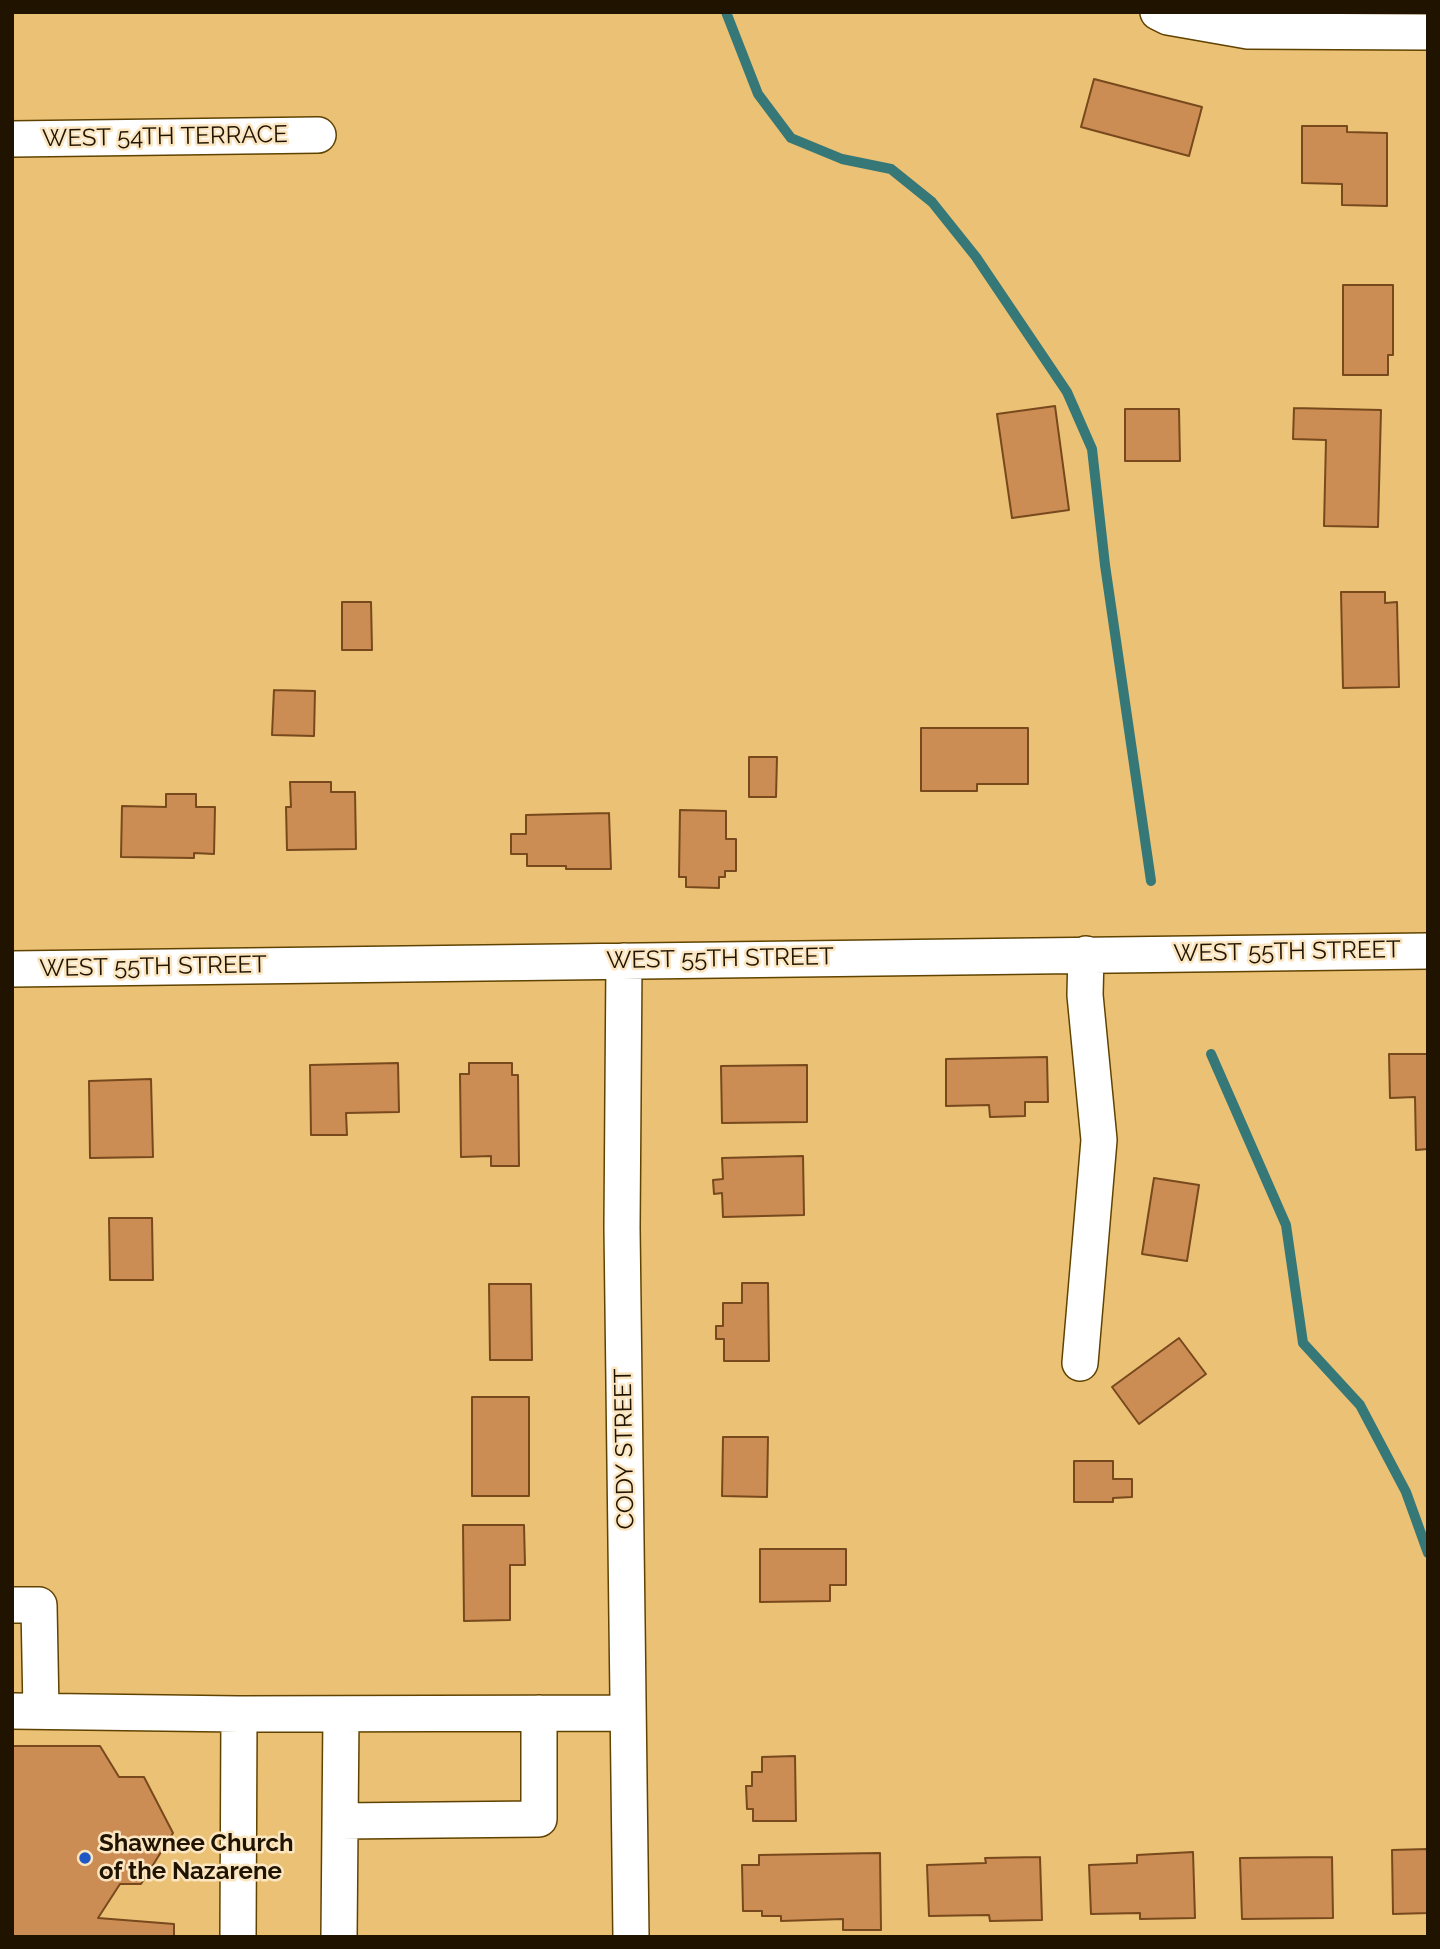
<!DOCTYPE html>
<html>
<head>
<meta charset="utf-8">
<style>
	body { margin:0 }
	#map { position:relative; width:1440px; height:1949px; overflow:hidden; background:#ebc175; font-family:Raleway,sans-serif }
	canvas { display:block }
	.frame { position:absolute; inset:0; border:14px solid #201400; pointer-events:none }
</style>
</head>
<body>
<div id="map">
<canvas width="1440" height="1949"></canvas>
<div class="frame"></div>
</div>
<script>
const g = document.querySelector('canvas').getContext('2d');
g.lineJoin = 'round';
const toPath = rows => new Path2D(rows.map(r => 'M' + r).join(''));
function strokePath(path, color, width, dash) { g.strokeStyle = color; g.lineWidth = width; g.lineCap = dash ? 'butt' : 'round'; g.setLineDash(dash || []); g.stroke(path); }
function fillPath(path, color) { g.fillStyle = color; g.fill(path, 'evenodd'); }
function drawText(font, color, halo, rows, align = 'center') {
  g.font = font + ' Raleway,sans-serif'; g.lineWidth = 5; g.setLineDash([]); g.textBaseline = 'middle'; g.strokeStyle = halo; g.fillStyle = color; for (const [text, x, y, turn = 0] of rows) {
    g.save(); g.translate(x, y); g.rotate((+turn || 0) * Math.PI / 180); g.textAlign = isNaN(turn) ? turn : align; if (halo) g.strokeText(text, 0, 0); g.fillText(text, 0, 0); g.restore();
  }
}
strokePath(toPath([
	[726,12,758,94,791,138,842,159,891,169,932,202,976,257,1067,392,1092,449,1105,565,1151,881],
	[1211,1054,1286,1225,1303,1343,1360,1405,1406,1492,1428,1553]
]), '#367877', 10);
const building = toPath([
	[1094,79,1202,107,1189,156,1081,127,1094,79],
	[1302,126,1347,126,1347,132,1387,133,1387,206,1342,205,1342,184,1302,183,1302,126],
	[1343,285,1393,285,1393,355,1388,355,1388,375,1343,375,1343,285],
	[1055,406,1069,510,1012,518,997,414,1055,406],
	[1294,408,1381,410,1378,527,1324,526,1326,440,1293,439,1294,408],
	[1125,409,1179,409,1180,461,1125,461,1125,409],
	[1341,592,1385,592,1385,603,1397,602,1399,687,1343,688,1341,592],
	[342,602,371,602,372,650,342,650,342,602],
	[274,690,315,691,314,736,272,735,274,690],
	[921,728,1028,728,1028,784,977,784,977,791,921,791,921,728],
	[749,757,777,757,776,797,749,797,749,757],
	[290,782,331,782,331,792,355,792,356,849,287,850,286,807,291,807,290,782],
	[166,794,196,794,196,807,215,807,214,854,194,853,194,858,121,857,122,806,166,807,166,794],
	[680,810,726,811,726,839,736,839,736,871,725,871,725,877,719,877,719,888,686,887,686,877,679,877,680,810],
	[609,813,611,869,566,869,566,866,527,866,527,854,511,854,511,834,526,834,526,815,609,813],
	[1389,1054,1428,1054,1428,1149,1416,1150,1415,1097,1390,1098,1389,1054],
	[1047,1057,1048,1102,1025,1102,1025,1116,990,1117,989,1105,946,1106,946,1059,1047,1057],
	[398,1063,399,1112,346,1113,347,1135,311,1135,310,1065,398,1063],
	[469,1063,512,1063,512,1075,518,1075,519,1166,491,1166,491,1156,461,1157,460,1074,469,1074,469,1063],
	[807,1065,807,1122,722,1123,721,1066,807,1065],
	[151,1079,153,1157,90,1158,89,1081,151,1079],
	[803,1156,804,1215,723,1217,722,1193,714,1194,713,1180,723,1179,722,1158,803,1156],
	[1154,1178,1199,1185,1187,1261,1142,1254,1154,1178],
	[109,1218,152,1218,153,1280,110,1280,109,1218],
	[742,1283,768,1283,769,1361,724,1361,724,1339,716,1339,716,1326,723,1326,723,1303,742,1303,742,1283],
	[489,1284,531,1284,532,1360,490,1360,489,1284],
	[1179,1338,1206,1374,1139,1424,1112,1387,1179,1338],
	[472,1397,529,1397,529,1496,472,1496,472,1397],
	[723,1437,768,1437,767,1497,722,1496,723,1437],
	[1074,1461,1113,1461,1113,1479,1132,1479,1132,1497,1113,1498,1113,1502,1074,1502,1074,1461],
	[463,1525,524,1525,525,1565,510,1565,510,1620,464,1621,463,1525],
	[760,1549,846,1549,846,1585,830,1585,830,1601,760,1602,760,1549],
	[12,1746,100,1746,119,1777,144,1777,173,1833,141,1884,120,1884,98,1918,174,1924,174,1937,12,1937,12,1746],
	[795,1756,796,1821,753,1821,753,1809,747,1809,746,1786,752,1786,752,1772,762,1772,762,1757,795,1756],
	[1428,1849,1428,1913,1393,1914,1392,1850,1428,1849],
	[1193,1852,1195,1918,1140,1919,1140,1913,1091,1914,1089,1865,1137,1863,1137,1855,1193,1852],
	[880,1853,881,1930,843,1930,843,1919,781,1921,781,1916,762,1916,762,1911,743,1911,742,1865,759,1865,759,1855,880,1853],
	[1040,1857,1042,1920,990,1921,989,1915,929,1916,927,1865,986,1863,985,1858,1040,1857],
	[1332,1857,1333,1918,1242,1919,1240,1858,1332,1857]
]);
fillPath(building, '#cc8d54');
strokePath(building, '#77491d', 2);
const minor = toPath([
	[1158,12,1168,17,1248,31,1428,32],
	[12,139,318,135],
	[624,961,622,1227,631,1937],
	[12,969,1428,951],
	[1080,1363,1099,1140,1085,995,1086,954],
	[12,1605,39,1605,41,1711],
	[12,1711,239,1714,628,1713],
	[340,1821,539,1819,539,1713],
	[238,1937,239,1714],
	[339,1937,341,1714]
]);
strokePath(minor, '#604300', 38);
strokePath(minor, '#fff', 35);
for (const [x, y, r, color] of [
	[85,1858,7,"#1f57c4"]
]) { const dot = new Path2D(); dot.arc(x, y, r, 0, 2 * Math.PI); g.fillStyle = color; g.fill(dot); strokePath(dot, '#fbe6c1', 2.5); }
drawText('24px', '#201400', '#fbe6c1', [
	["WEST 54TH TERRACE",165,137,-1],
	["WEST 55TH STREET",1287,952,-1],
	["WEST 55TH STREET",720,959,-1],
	["WEST 55TH STREET",153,967,-1],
	["CODY STREET",625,1449,-91]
]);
drawText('bold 24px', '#201400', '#fbe6c1', [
	["Shawnee Church",99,1844],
	["of the Nazarene",99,1872]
], 'left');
</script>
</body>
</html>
